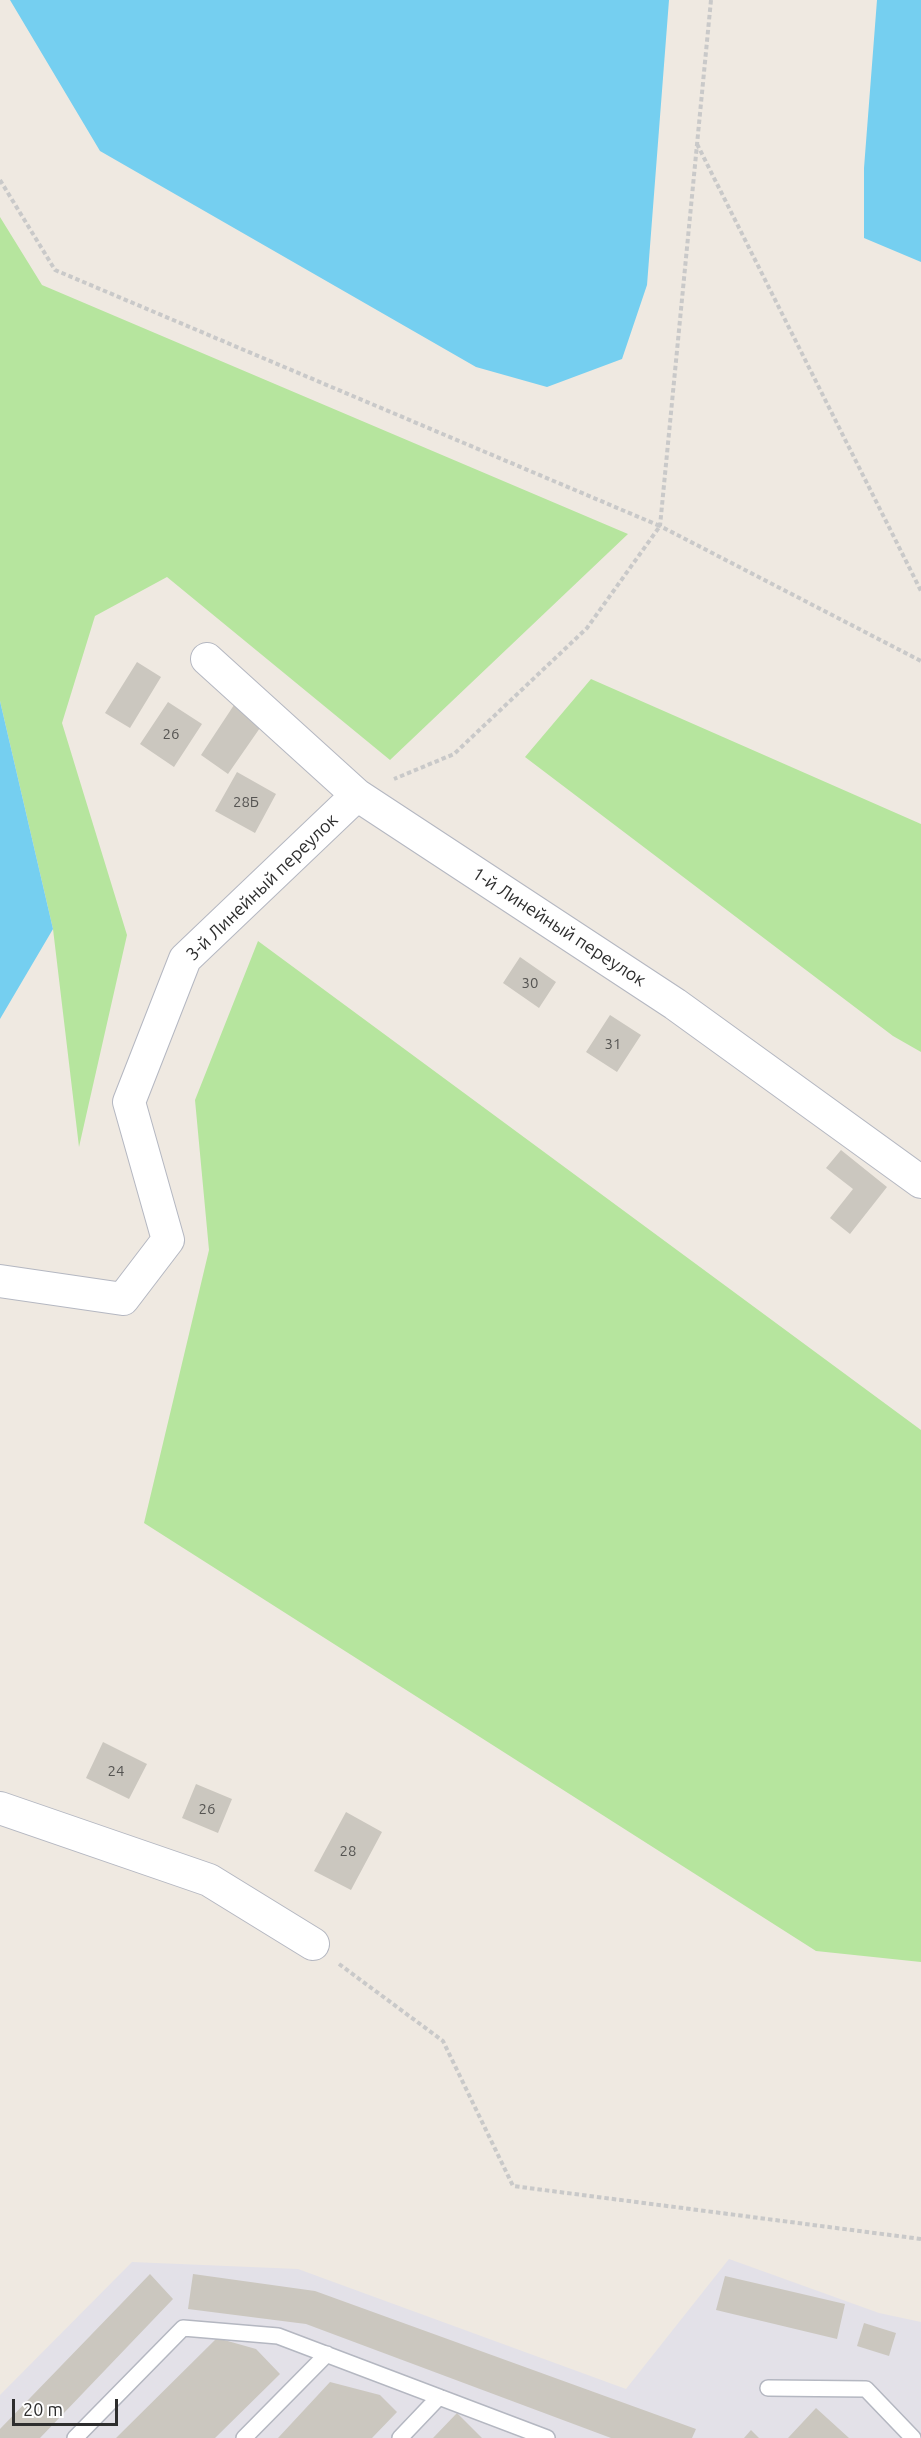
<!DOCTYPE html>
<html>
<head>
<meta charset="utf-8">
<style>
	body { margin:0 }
	#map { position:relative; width:921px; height:2438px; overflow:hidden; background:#efe9e1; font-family:Ubuntu,sans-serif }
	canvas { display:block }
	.scale { position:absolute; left:12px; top:2399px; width:106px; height:27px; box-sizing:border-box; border:3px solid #2e2e2e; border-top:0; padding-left:8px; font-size:18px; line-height:21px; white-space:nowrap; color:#2e2e2e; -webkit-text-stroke:4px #fff; paint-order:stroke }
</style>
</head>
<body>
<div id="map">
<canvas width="921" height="2438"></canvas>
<div class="scale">20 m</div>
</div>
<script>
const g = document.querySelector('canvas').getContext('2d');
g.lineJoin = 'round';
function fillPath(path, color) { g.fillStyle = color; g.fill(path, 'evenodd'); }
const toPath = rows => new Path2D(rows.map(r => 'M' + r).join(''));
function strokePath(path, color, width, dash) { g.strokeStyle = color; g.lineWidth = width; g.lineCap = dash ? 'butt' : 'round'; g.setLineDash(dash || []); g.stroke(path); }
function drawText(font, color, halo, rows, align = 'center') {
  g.font = font + ' Ubuntu,sans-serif'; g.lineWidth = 5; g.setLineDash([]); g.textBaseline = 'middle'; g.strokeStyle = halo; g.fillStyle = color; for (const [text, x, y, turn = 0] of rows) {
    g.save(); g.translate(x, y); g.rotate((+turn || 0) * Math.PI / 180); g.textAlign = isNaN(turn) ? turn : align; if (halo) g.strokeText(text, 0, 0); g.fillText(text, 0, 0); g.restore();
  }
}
fillPath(toPath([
	[729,2259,879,2313,921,2322,921,2438,0,2438,0,2395,132,2262,298,2269,626,2389]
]), '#e3e1e8');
fillPath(toPath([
	[0,217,42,285,628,534,390,760,167,577,95,616,62,723,127,935,79,1147,53,929,0,701],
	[591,679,921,824,921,1052,893,1036,525,757],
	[258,941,921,1430,921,1962,816,1951,144,1523,209,1250,195,1100]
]), '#b6e59e');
fillPath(toPath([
	[10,0,669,0,647,285,622,359,547,387,476,367,100,151],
	[877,0,921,0,921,262,864,238,864,168],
	[0,701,53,929,0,1019]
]), '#75cff0');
fillPath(toPath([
	[137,662,161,677,130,728,105,713],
	[168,702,202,724,174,767,140,744],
	[234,705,262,725,228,774,201,755],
	[237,772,276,794,255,833,215,811],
	[520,957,556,982,539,1008,503,983],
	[610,1015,641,1035,617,1072,586,1052],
	[841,1150,887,1187,850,1234,830,1218,853,1189,826,1168],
	[103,1742,147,1764,129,1799,86,1778],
	[196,1784,232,1799,218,1833,182,1818],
	[346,1812,382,1832,351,1890,314,1871],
	[150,2274,173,2299,40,2438,0,2438,0,2429],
	[193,2274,315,2291,696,2429,692,2438,611,2438,306,2324,188,2309],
	[725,2276,845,2304,837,2339,716,2310],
	[864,2323,896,2333,889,2356,857,2346],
	[217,2338,256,2349,280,2374,215,2438,116,2438],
	[330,2382,380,2395,397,2412,372,2438,278,2438],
	[816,2408,849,2438,788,2438],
	[457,2413,482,2438,433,2438],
	[751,2430,759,2438,744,2438]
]), '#cbc7bf');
const service = toPath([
	[768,2388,866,2389,913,2438],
	[75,2438,183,2328,278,2336,547,2438],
	[244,2438,327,2354],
	[400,2438,439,2397]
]);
const minor = toPath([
	[207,659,357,795,675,1004,921,1182],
	[0,1281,123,1299,168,1240,129,1102,185,959,357,795],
	[0,1808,209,1880,313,1944]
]);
strokePath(service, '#b4b7c1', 18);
strokePath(minor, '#b4b7c1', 34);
strokePath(toPath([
	[711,0,660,526,921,661],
	[697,144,921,591],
	[0,180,55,270,660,526,587,628,454,754,394,779],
	[339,1964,443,2041,513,2186,921,2239]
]), '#c9c9c9', 4, [4.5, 3]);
strokePath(service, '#fff', 15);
strokePath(minor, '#fff', 32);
drawText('15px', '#555452', null, [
	["26",171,734],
	["28Б",246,802],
	["30",530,983],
	["31",613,1044],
	["24",116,1771],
	["26",207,1809],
	["28",348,1851]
]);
drawText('18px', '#2e2e2e', '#fff', [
	["3-й Линейный переулок",262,887,-44],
	["1-й Линейный переулок",559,927,33]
]);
</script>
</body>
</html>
